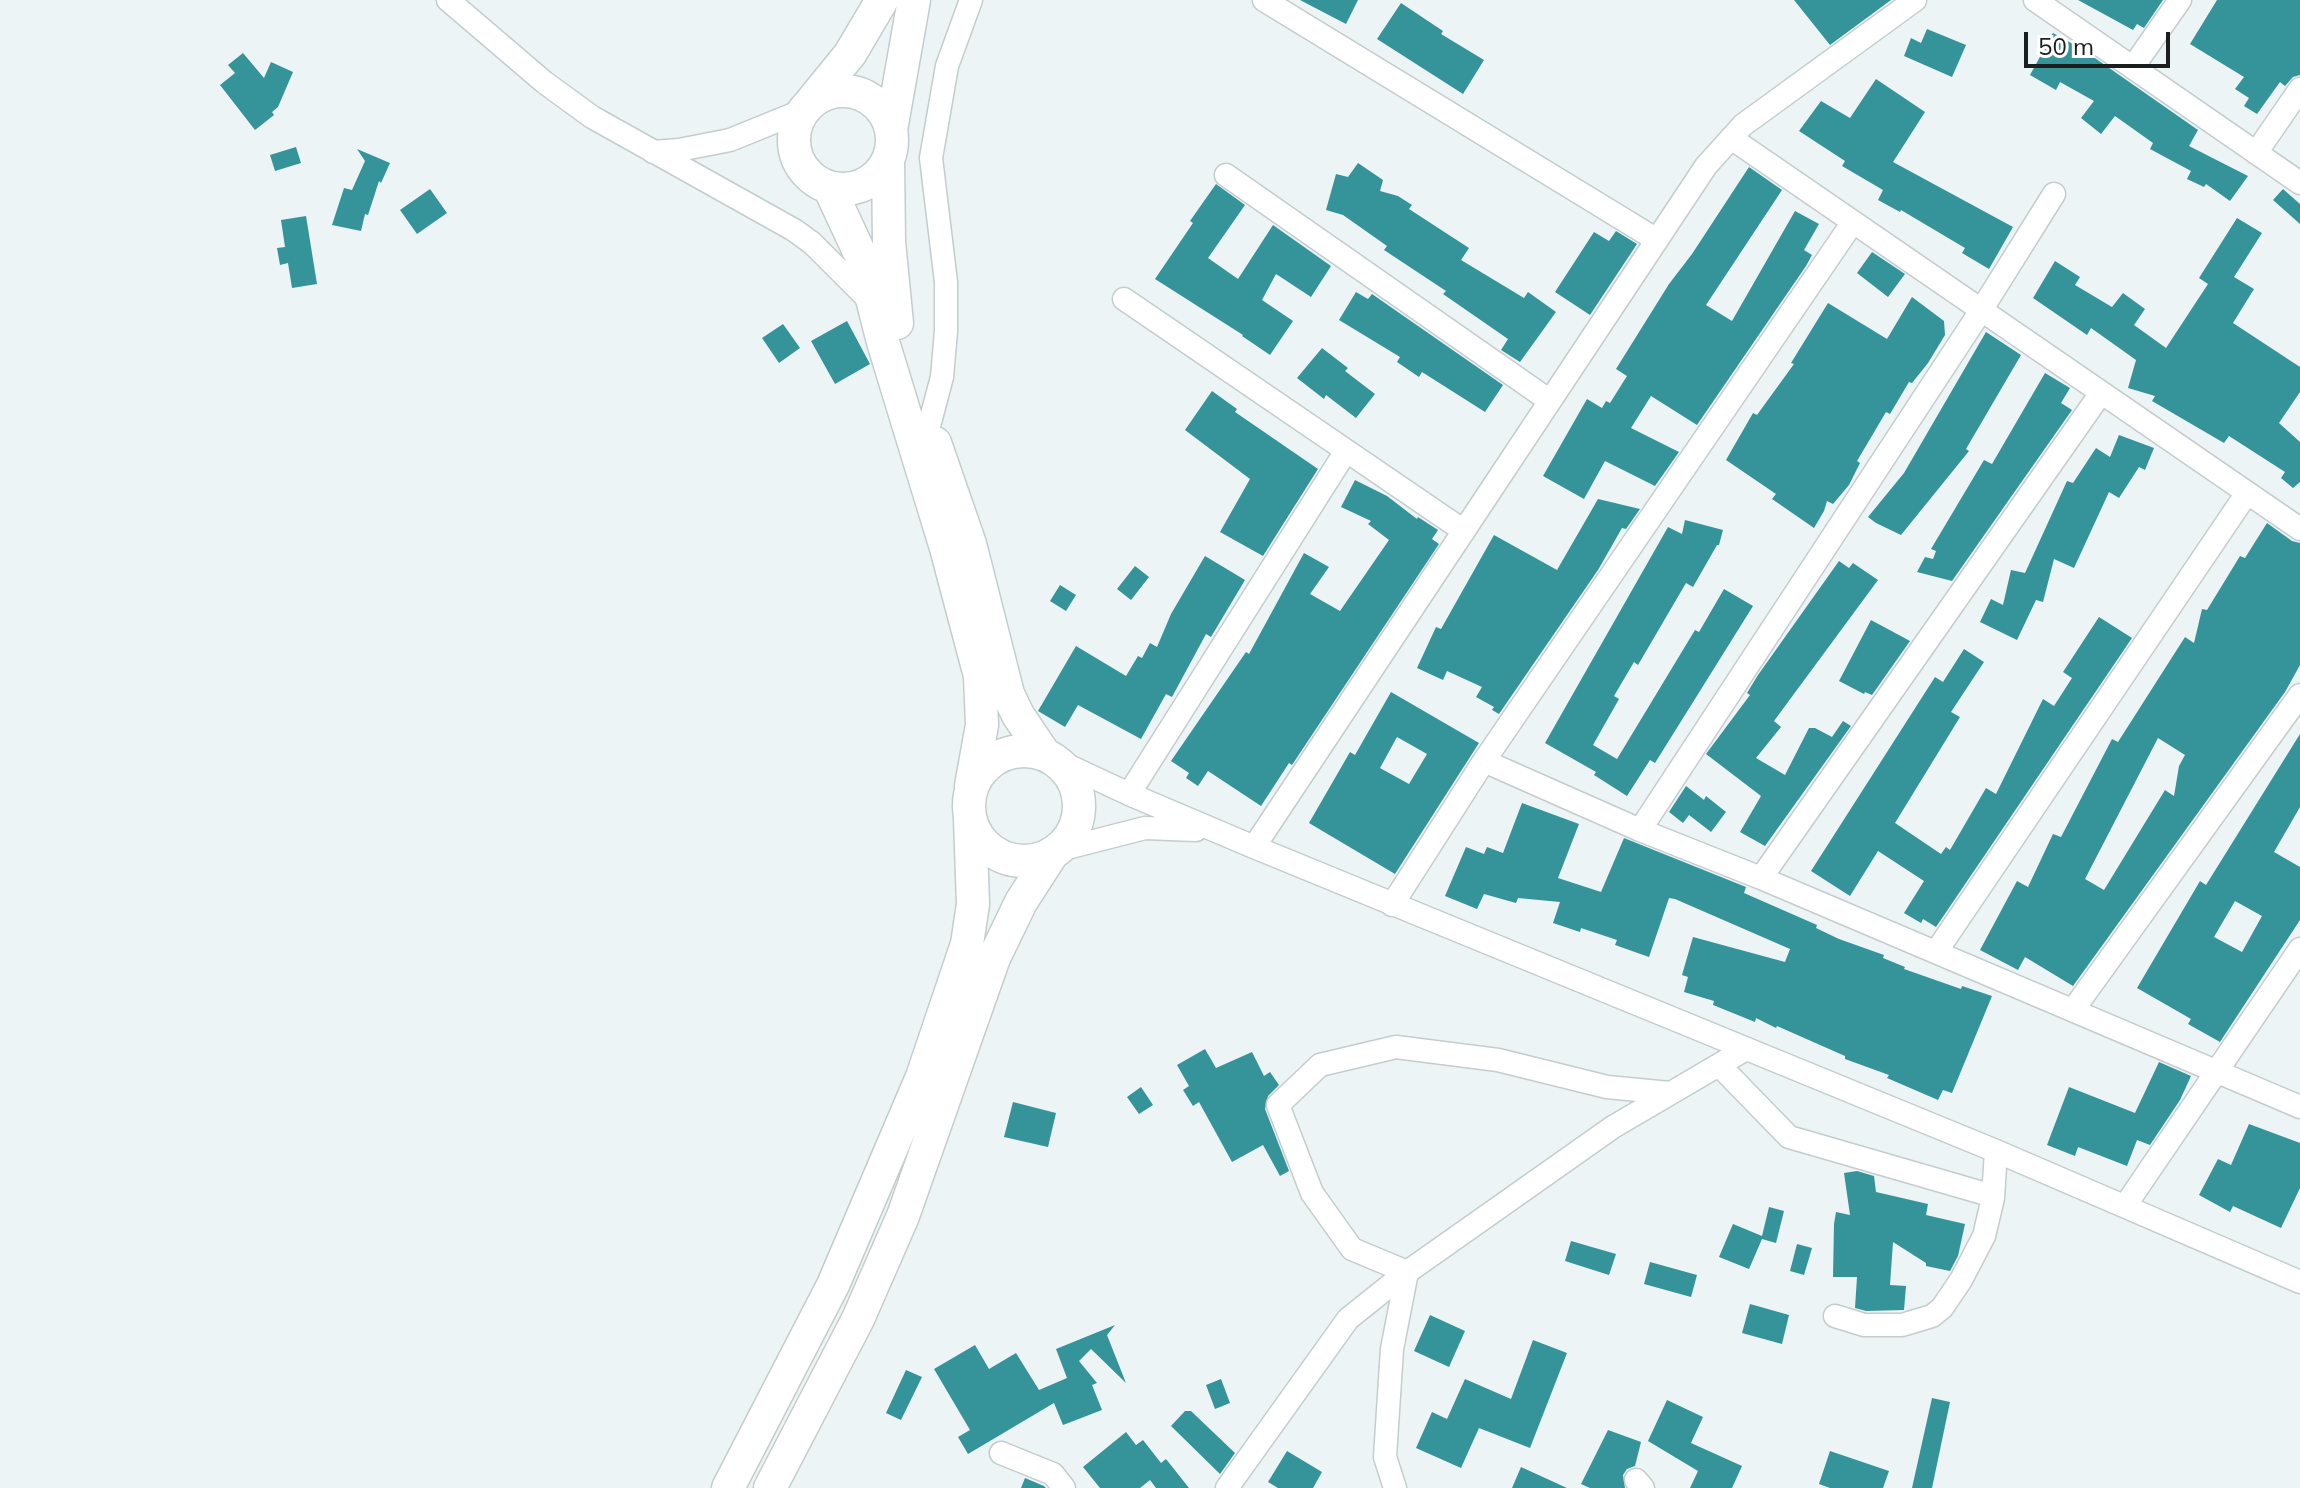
<!DOCTYPE html>
<html>
<head>
<meta charset="utf-8">
<style>
	body { margin:0 }
	#map { position:relative; width:2300px; height:1488px; overflow:hidden; background:#ecf4f5; font-family:Mulish,sans-serif }
	canvas { display:block }
	.scale { position:absolute; left:2024px; top:32px; width:146px; height:36px; box-sizing:border-box; border:4px solid #1b1e1e; border-top:0; padding-left:10px; font-size:24px; line-height:28px; white-space:nowrap; color:#1b1e1e; -webkit-text-stroke:6px #fff; paint-order:stroke }
</style>
</head>
<body>
<div id="map">
<canvas width="2300" height="1488"></canvas>
<div class="scale">50 m</div>
</div>
<script>
const g = document.querySelector('canvas').getContext('2d');
g.lineJoin = 'round';
function fillPath(path, color) { g.fillStyle = color; g.fill(path, 'evenodd'); }
const toPath = rows => new Path2D(rows.map(r => 'M' + r).join(''));
function strokePath(path, color, width, dash) { g.strokeStyle = color; g.lineWidth = width; g.lineCap = dash ? 'butt' : 'round'; g.setLineDash(dash || []); g.stroke(path); }
fillPath(toPath([
	[1300,0,1358,0,1346,24],
	[1794,0,1891,0,1830,45],
	[2078,0,2163,0,2144,28,2137,24,2133,30],
	[2217,0,2300,0,2300,75,2293,77,2285,86,2280,82,2257,114,2244,106,2249,98,2235,89,2244,77,2190,44],
	[1401,3,1443,31,1441,34,1484,60,1463,94,1377,39],
	[1927,29,1966,45,1952,77,1904,56,1911,38,1921,43],
	[2053,33,2082,49,2198,130,2189,146,2248,176,2230,201,2206,184,2204,187,2187,179,2191,171,2150,149,2153,143,2115,116,2101,134,2081,118,2094,101,2060,82,2056,90,2030,75],
	[243,53,264,78,271,62,293,72,278,107,272,112,274,115,255,130,220,85,235,73,228,65],
	[1876,79,1925,112,1893,162,2013,227,1989,269,1962,253,1965,248,1901,210,1900,212,1878,200,1883,190,1842,166,1845,161,1799,131,1821,101,1850,118],
	[296,147,301,163,275,171,270,155],
	[357,149,390,163,381,183,379,181,368,215,365,214,361,231,332,225,344,188,352,190,365,161],
	[1358,163,1383,180,1380,191,1398,196,1412,205,1409,209,1469,248,1461,260,1524,298,1528,292,1556,312,1520,362,1501,350,1508,339,1443,294,1446,291,1384,250,1387,246,1343,215,1326,210,1336,174,1348,177],
	[1749,167,1782,190,1706,305,1732,321,1795,211,1819,224,1804,250,1812,255,1806,266,1697,425,1651,396,1631,428,1679,452,1655,486,1605,461,1584,499,1543,476,1587,399,1602,408,1606,401,1610,403,1627,376,1616,369,1669,284,1692,254],
	[1216,184,1245,205,1208,258,1238,279,1273,225,1331,266,1311,297,1276,274,1262,300,1293,321,1270,355,1242,336,1243,335,1155,279,1193,223,1190,221],
	[430,189,447,213,417,234,400,210],
	[2283,189,2300,204,2300,224,2273,200],
	[306,216,317,284,292,288,288,263,280,265,277,248,285,247,281,220],
	[2237,218,2262,233,2234,277,2254,289,2233,323,2300,367,2300,392,2279,423,2300,442,2300,482,2293,488,2281,478,2285,472,2229,436,2224,443,2152,401,2155,396,2128,388,2136,360,2091,328,2087,335,2033,298,2055,261,2080,277,2075,285,2112,307,2123,293,2145,309,2134,325,2166,348,2208,284,2199,278],
	[1616,231,1637,244,1590,315,1555,292,1594,232,1609,241],
	[1872,252,1905,274,1888,297,1857,273],
	[1356,292,1368,299,1372,294,1503,385,1485,412,1422,372,1419,377,1397,362,1400,357,1339,320],
	[1912,297,1944,321,1945,335,1928,363,1912,383,1909,382,1890,414,1886,412,1857,461,1860,463,1849,485,1833,504,1827,501,1824,511,1814,528,1772,499,1776,494,1726,460,1753,413,1757,415,1794,364,1791,363,1828,303,1887,339],
	[847,321,870,364,835,384,811,341],
	[783,324,800,348,779,363,762,338],
	[1986,332,2021,355,1966,449,1969,451,1901,535,1876,523,1868,517,1904,473],
	[1322,348,1348,368,1345,371,1375,394,1356,418,1326,395,1324,399,1297,378],
	[2045,373,2070,388,2061,403,2072,410,1952,581,1917,572,1925,557,1933,559,1936,551,1931,549,1984,460,1992,464],
	[1212,391,1237,409,1235,412,1318,469,1263,556,1220,532,1250,479,1185,430],
	[2119,435,2154,448,2145,470,2139,467,2119,498,2109,492,2074,568,2054,559,2043,602,2036,600,2017,640,1980,622,1991,599,2003,605,2011,570,2025,573,2067,481,2073,483,2096,448,2110,457],
	[1355,480,1387,496,1417,519,1418,517,1438,530,1432,539,1439,544,1292,765,1289,763,1261,806,1208,771,1198,786,1186,778,1189,773,1171,761,1246,652,1249,654,1304,553,1329,567,1310,594,1340,611,1389,540,1368,524,1371,521,1341,507],
	[1598,499,1640,509,1626,529,1622,528,1598,570,1499,714,1492,710,1494,707,1476,697,1482,687,1447,671,1443,680,1417,668,1436,627,1441,629,1494,535,1557,570],
	[1685,520,1723,530,1719,545,1717,545,1693,587,1686,583,1638,665,1634,662,1614,696,1619,699,1593,745,1617,759,1695,630,1699,632,1724,589,1753,606,1655,763,1650,760,1627,796,1594,775,1596,772,1545,743,1668,527,1682,534],
	[2267,523,2292,541,2300,543,2300,665,2285,692,2073,986,2025,957,2018,970,1980,950,2017,881,2028,887,2053,834,2061,837,2112,739,2118,742,2185,637,2194,643,2202,609,2207,610,2240,556,2245,558],
	[2158,738,2185,755,2179,766,2174,796,2165,790,2104,890,2085,879],
	[1205,556,1245,580,1211,637,1206,634,1172,697,1166,694,1141,739,1078,705,1065,727,1038,711,1076,646,1126,676,1138,656,1142,658,1150,643,1157,647,1171,614],
	[1839,561,1849,568,1853,563,1878,580,1774,721,1781,727,1756,758,1785,775,1809,728,1815,728,1832,737,1843,721,1851,726,1765,846,1740,832,1761,796,1706,754,1750,695,1747,693,1758,675],
	[1135,566,1149,577,1131,600,1117,589],
	[1060,585,1076,595,1066,611,1050,601],
	[2099,617,2132,638,1936,927,1923,919,1921,923,1904,913,1924,881,1878,851,1850,896,1811,871,1935,677,1943,682,1964,649,1984,662,1951,712,1960,717,1895,823,1941,854,1946,847,1950,850,1986,788,1996,794,2043,699,2054,706,2072,678,2063,672],
	[1871,620,1910,641,1872,695,1865,692,1864,694,1839,681],
	[1391,692,1479,743,1395,874,1309,823,1350,752,1355,755],
	[1397,737,1427,754,1409,784,1380,768],
	[2300,734,2300,807,2274,852,2300,867,2300,920,2220,1042,2188,1024,2191,1019,2137,988,2200,881,2206,885],
	[2235,901,2262,916,2242,952,2214,937],
	[1686,786,1704,800,1706,796,1726,812,1711,832,1689,815,1683,823,1669,812],
	[1522,803,1579,824,1558,878,1601,892,1624,838,1746,887,1744,893,1817,925,1816,928,1839,939,1884,955,1883,958,1905,967,1904,969,1961,989,1962,986,1992,996,1952,1093,1943,1090,1938,1100,1887,1078,1889,1075,1845,1059,1845,1056,1777,1026,1776,1028,1756,1018,1755,1022,1713,1005,1714,1001,1684,992,1688,977,1682,975,1693,937,1785,962,1790,949,1675,899,1669,898,1649,957,1615,945,1617,940,1581,928,1580,932,1553,923,1560,902,1518,898,1516,903,1484,894,1477,909,1445,896,1466,847,1484,854,1487,847,1503,853],
	[1205,1049,1216,1068,1252,1052,1264,1076,1270,1072,1279,1085,1268,1096,1265,1109,1289,1171,1280,1176,1263,1145,1232,1162,1199,1102,1193,1106,1183,1090,1189,1086,1177,1065],
	[2159,1062,2191,1076,2180,1100,2150,1145,2137,1140,2127,1166,2078,1147,2075,1156,2047,1145,2069,1087,2135,1113],
	[1141,1087,1153,1105,1139,1114,1127,1097],
	[1013,1102,1056,1113,1048,1147,1004,1137],
	[2249,1124,2300,1143,2300,1188,2281,1228,2233,1206,2230,1212,2199,1195,2218,1159,2231,1165],
	[1857,1171,1874,1176,1876,1192,1928,1204,1926,1215,1965,1224,1958,1256,1950,1271,1926,1266,1926,1263,1893,1242,1890,1285,1906,1286,1904,1310,1866,1311,1855,1308,1857,1277,1833,1277,1834,1224,1836,1212,1850,1215,1844,1173],
	[1769,1207,1784,1211,1776,1243,1762,1239,1749,1269,1719,1257,1733,1224,1762,1236],
	[1571,1241,1616,1254,1609,1275,1565,1261],
	[1797,1244,1812,1248,1804,1275,1790,1271],
	[1650,1262,1697,1275,1691,1297,1644,1284],
	[1750,1304,1789,1315,1782,1344,1742,1333],
	[1430,1315,1465,1331,1449,1367,1414,1351],
	[1115,1325,1107,1335,1126,1383,1091,1349,1079,1361,1097,1383,1092,1385,1102,1410,1063,1425,1054,1403,968,1454,958,1437,970,1430,934,1369,975,1345,989,1369,1016,1353,1039,1390,1067,1378,1056,1349],
	[1533,1340,1567,1353,1530,1448,1479,1428,1461,1468,1416,1448,1432,1412,1447,1419,1465,1379,1511,1399],
	[906,1370,922,1377,901,1420,886,1413],
	[1221,1379,1230,1403,1215,1409,1206,1385],
	[1932,1398,1950,1402,1932,1488,1912,1488],
	[1667,1400,1703,1417,1691,1443,1742,1466,1732,1488,1690,1488,1698,1471,1648,1441],
	[1185,1411,1191,1411,1235,1453,1220,1474,1171,1426],
	[1608,1430,1641,1442,1635,1466,1627,1469,1623,1475,1625,1488,1590,1488,1581,1484],
	[1126,1432,1136,1445,1143,1440,1161,1463,1166,1459,1189,1488,1156,1488,1150,1480,1140,1488,1100,1488,1083,1467],
	[1287,1451,1322,1472,1313,1488,1278,1488,1268,1482],
	[1830,1451,1889,1471,1883,1488,1830,1488,1819,1484],
	[1521,1467,1567,1488,1512,1488],
	[1025,1478,1044,1486,1046,1488,1021,1488]
]), '#35939a');
const minor = toPath([
	[448,0,544,82,592,117,794,230,812,243,871,302],
	[1264,0,1657,240],
	[2035,0,2300,183],
	[2133,67,2180,0],
	[1731,138,2300,529],
	[653,152,679,150,730,140,804,110],
	[2256,153,2300,89],
	[1226,175,1550,401],
	[1124,299,1464,531],
	[929,426,942,377,946,331,946,282,931,158,947,66,971,0],
	[1052,758,1129,794,1254,847,1996,1151,2300,1282],
	[1484,761,1640,830,1761,878,2300,1107],
	[1129,794,1346,451],
	[1640,830,1982,309,2054,194],
	[1254,847,1706,166,1743,125,1915,0],
	[1059,850,1145,828,1196,830],
	[1761,878,2101,393],
	[1392,905,1484,761,1853,222],
	[1936,952,2247,493],
	[2073,1010,2300,695],
	[1719,1065,1789,1137,1993,1196],
	[2125,1206,2300,949],
	[1835,1316,1864,1325,1902,1325,1932,1316,1942,1308,1961,1280,1984,1236,1993,1198,1996,1151],
	[1001,1453,1053,1474,1064,1488],
	[1636,1480,1643,1488],
	[1227,1488,1348,1319,1403,1275,1613,1127,1746,1049],
	[1395,1488,1385,1457,1392,1349,1407,1272,1352,1249,1312,1193,1278,1105,1320,1065,1396,1047,1498,1060,1607,1087,1670,1093]
]);
const highway = toPath([
	'794 140a49 49 0 1 1 98 0a49 49 0 1 1-98 0Z',
	[811,102,850,54,882,0],
	[891,130,914,0],
	[888,160,889,242,897,323],
	[829,187,861,256,883,342,946,548,980,676,982,725,971,786],
	[935,443,970,544,1008,694,1018,715,1045,755],
	'969 806a55 55 0 1 1 110 0a55 55 0 1 1-110 0Z',
	[728,1488,833,1285,922,1077,967,944,973,904,970,820],
	[770,1488,858,1319,903,1216,994,958,1021,902,1052,854]
]);
strokePath(minor, '#c5cccd', 25);
strokePath(highway, '#c5cccd', 35);
strokePath(minor, '#fff', 22);
strokePath(highway, '#fff', 32);
</script>
</body>
</html>
